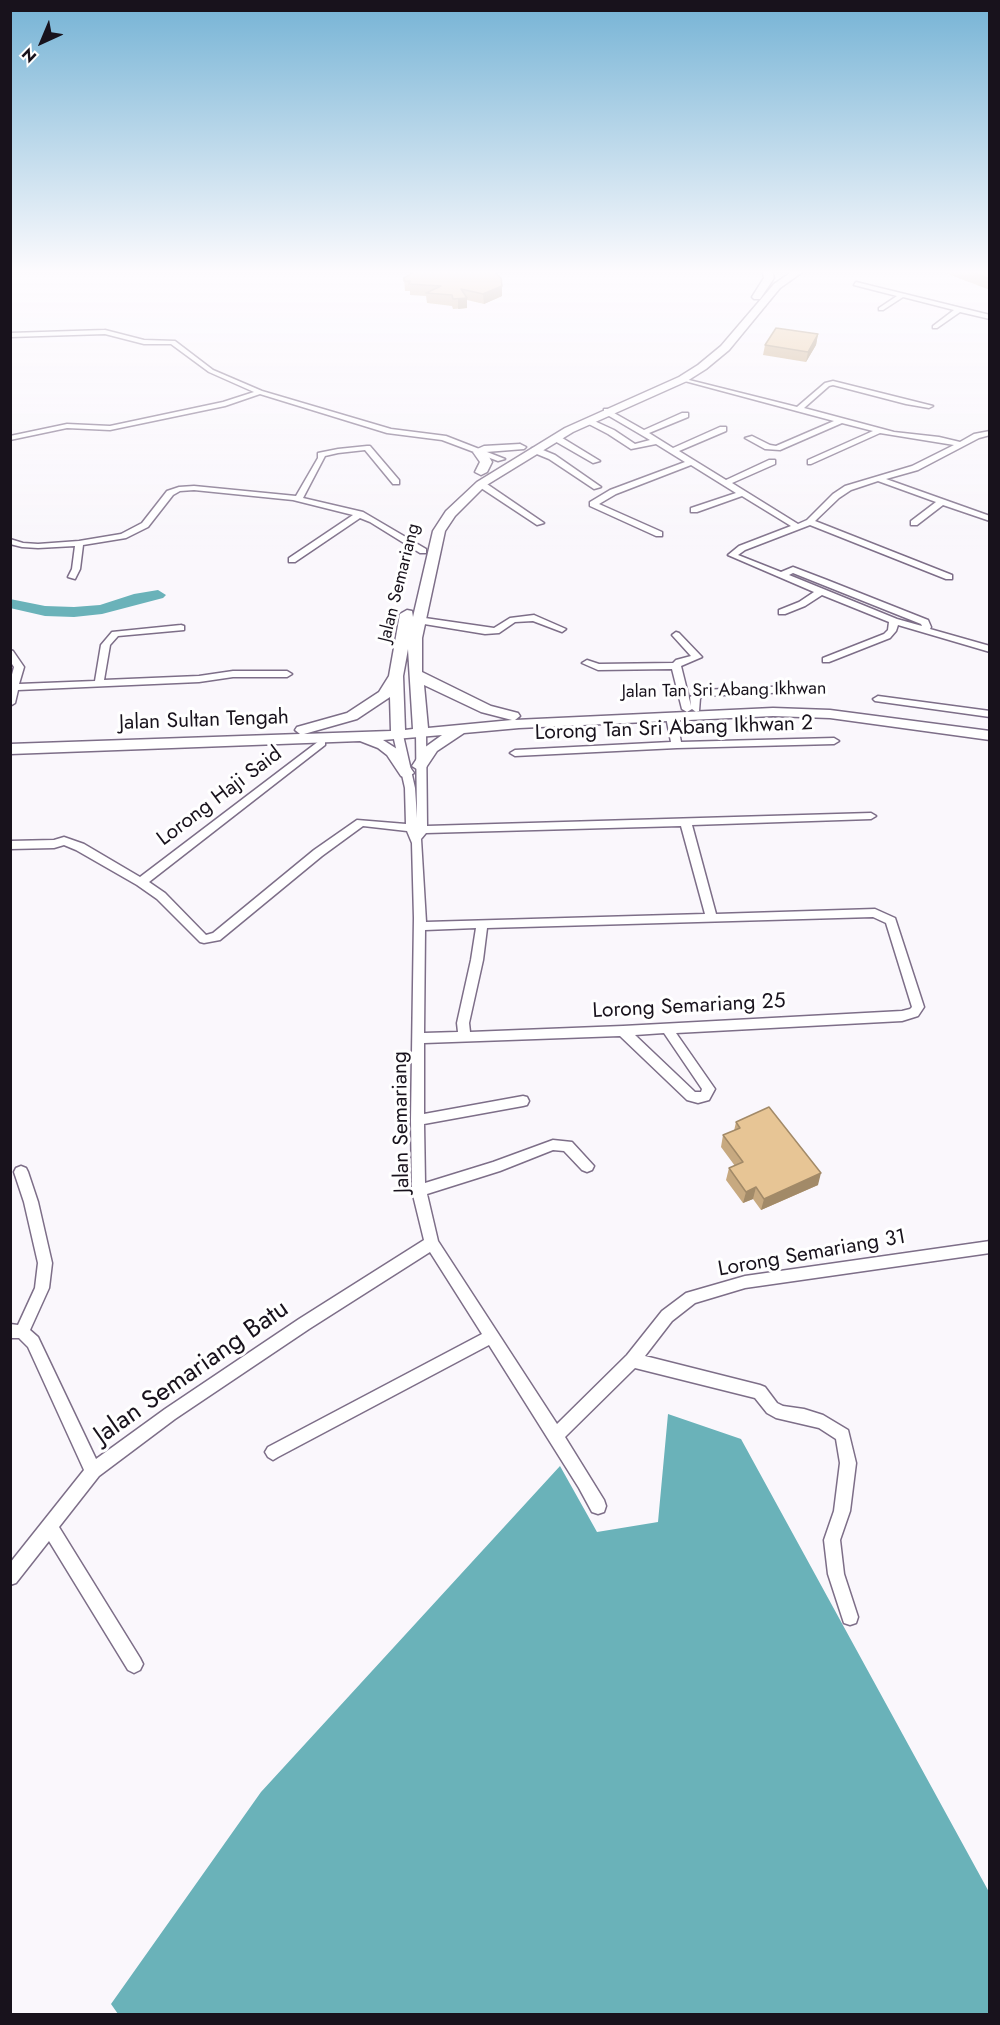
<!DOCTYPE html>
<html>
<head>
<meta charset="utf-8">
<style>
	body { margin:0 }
	#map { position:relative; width:1000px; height:2025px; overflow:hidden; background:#faf7fc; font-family:Jost,sans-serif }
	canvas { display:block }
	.frame { position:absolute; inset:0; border:12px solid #18121c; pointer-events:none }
	.north { position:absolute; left:12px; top:12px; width:60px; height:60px; -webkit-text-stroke:4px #fff; paint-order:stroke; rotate:224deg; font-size:16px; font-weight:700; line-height:24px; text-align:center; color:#18121c }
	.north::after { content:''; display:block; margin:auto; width:21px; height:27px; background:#18121c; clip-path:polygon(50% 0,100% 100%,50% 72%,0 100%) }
</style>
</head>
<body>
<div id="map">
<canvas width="1000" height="2025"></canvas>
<div class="frame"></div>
<div class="north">N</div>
</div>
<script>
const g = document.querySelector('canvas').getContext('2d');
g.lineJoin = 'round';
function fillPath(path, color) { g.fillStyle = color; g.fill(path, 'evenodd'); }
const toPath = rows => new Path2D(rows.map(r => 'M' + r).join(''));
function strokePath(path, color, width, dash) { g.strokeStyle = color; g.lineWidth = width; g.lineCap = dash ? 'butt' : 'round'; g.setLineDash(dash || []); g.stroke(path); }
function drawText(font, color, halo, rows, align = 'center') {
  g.font = font + ' Jost,sans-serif'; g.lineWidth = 6; g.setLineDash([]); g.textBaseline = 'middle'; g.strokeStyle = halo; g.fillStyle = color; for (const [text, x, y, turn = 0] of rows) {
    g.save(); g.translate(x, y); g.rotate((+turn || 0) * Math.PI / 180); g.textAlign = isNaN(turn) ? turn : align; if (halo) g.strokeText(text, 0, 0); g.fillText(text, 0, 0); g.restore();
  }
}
fillPath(toPath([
	[668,1414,741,1439,989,1892,989,2014,118,2014,111,2004,261,1792,560,1466,597,1532,658,1522]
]), '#6ab2b9');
fillPath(toPath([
	[158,590,166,595,163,598,102,614,74,617,45,616,10,608,10,599,45,606,74,607,100,605,134,594,158,590]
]), '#6ab2b9');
const street = toPath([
	[856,282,990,315,990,319,960,312,937,328,933,328,933,326,954,310,903,297,883,310,879,310,879,308,897,296,854,285,856,282],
	[105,330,144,340,175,341,213,370,262,391,391,429,446,436,505,459,498,461,442,440,387,433,260,394,225,406,110,430,67,428,10,440,10,436,67,424,110,426,223,402,254,392,209,372,171,344,144,344,105,334,10,337,10,333,105,330],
	[681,378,797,407,825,383,833,381,933,406,929,408,906,404,833,385,829,386,804,408,894,432,939,437,960,442,974,434,990,431,990,435,979,438,918,470,886,479,990,516,990,521,943,505,917,525,911,525,911,521,936,502,878,481,851,490,839,498,815,521,952,575,952,579,946,579,810,525,745,550,738,555,781,572,793,567,827,580,928,620,931,627,930,629,990,646,990,652,898,625,896,631,890,638,829,662,823,662,823,658,884,634,888,630,889,622,822,595,805,606,785,614,779,614,779,610,799,602,814,592,728,555,739,546,791,526,742,496,697,512,691,512,691,508,736,493,691,465,616,494,599,504,662,532,662,536,656,536,590,506,590,502,610,490,685,462,656,444,631,449,608,434,583,421,590,419,614,430,635,444,650,440,604,413,604,409,607,409,644,430,682,413,688,413,688,417,649,433,673,448,720,427,726,427,726,431,679,451,726,480,769,460,775,460,775,464,732,483,798,524,807,520,833,494,845,486,912,466,954,445,880,433,811,464,808,464,808,460,873,431,842,423,780,450,765,449,745,438,752,436,770,445,776,446,834,421,681,380,681,378],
	[793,573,921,624,922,626,897,619,789,575,793,573],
	[553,436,559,436,600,461,593,463,553,440,553,436],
	[367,446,370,446,399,480,399,484,393,484,365,450,338,453,325,456,303,498,363,512,426,549,426,553,420,553,370,522,360,518,295,562,289,562,289,558,353,515,293,500,194,490,180,491,173,495,148,527,126,538,83,545,80,569,75,579,68,577,72,569,75,546,38,548,22,547,10,544,10,539,23,543,38,544,79,541,121,534,142,523,167,491,179,487,194,486,296,496,318,458,318,453,338,449,367,446],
	[532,448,538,448,555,455,601,487,594,489,549,459,532,452,532,448],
	[478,482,484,482,544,523,537,525,478,486,478,482],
	[534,615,566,629,562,632,533,621,515,622,499,633,485,634,418,623,414,620,418,617,494,628,510,618,534,615],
	[181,625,184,626,184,630,118,636,110,645,104,680,199,676,233,671,287,671,292,674,287,677,233,677,199,682,18,690,15,703,10,706,10,682,14,667,10,661,10,650,13,651,24,667,19,684,95,681,101,645,112,632,181,625],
	[676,632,679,633,702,657,681,666,691,706,690,697,701,690,792,686,797,689,792,692,703,696,700,698,699,711,696,712,692,709,687,712,682,709,672,669,598,670,582,663,587,660,599,664,673,663,676,660,691,656,672,635,676,632],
	[878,696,990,711,990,717,875,701,873,699,878,696],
	[671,714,676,717,681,742,834,738,839,741,834,744,677,748,515,756,510,753,515,750,671,742,666,717,671,714],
	[421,730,426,733,427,826,871,813,876,816,871,819,692,825,716,914,875,909,895,918,924,1007,918,1016,902,1021,676,1033,715,1089,709,1100,698,1103,687,1100,620,1036,424,1043,424,1114,523,1096,527,1097,529,1101,527,1105,523,1106,424,1124,425,1183,493,1162,553,1140,572,1142,594,1166,592,1170,587,1172,582,1170,564,1151,553,1150,500,1171,427,1194,438,1241,557,1424,627,1355,662,1311,686,1293,745,1276,990,1241,990,1253,745,1288,695,1303,672,1321,645,1356,760,1385,765,1387,777,1403,783,1406,804,1409,823,1415,848,1430,856,1463,850,1511,840,1540,844,1574,858,1617,856,1623,850,1625,844,1623,842,1617,828,1574,824,1540,834,1511,840,1463,836,1439,819,1428,776,1418,767,1413,755,1398,635,1368,565,1437,604,1500,606,1506,604,1512,598,1514,592,1512,579,1488,489,1345,278,1457,273,1460,268,1457,265,1452,268,1447,482,1334,430,1252,309,1329,175,1419,99,1476,59,1527,140,1658,143,1664,140,1670,134,1673,128,1670,49,1541,16,1583,10,1585,10,1563,84,1470,28,1347,19,1338,10,1338,10,1324,18,1325,35,1288,38,1263,24,1202,14,1172,16,1168,21,1166,26,1168,28,1172,38,1202,52,1263,49,1288,30,1330,38,1337,96,1459,165,1409,299,1319,424,1240,412,1191,411,1120,414,918,412,843,407,831,363,826,322,856,220,940,204,943,200,942,157,899,137,885,76,850,64,845,54,848,10,849,10,841,54,840,64,837,84,844,140,877,319,741,325,741,325,745,149,882,165,893,206,935,213,933,314,850,357,820,406,824,405,788,393,735,398,732,403,735,415,788,417,818,416,733,421,730],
	[681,826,705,914,426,922,421,839,426,833,681,826],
	[873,917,886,923,912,1007,910,1009,902,1011,623,1026,470,1032,469,1023,483,960,487,928,873,917],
	[476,928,471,960,457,1023,458,1032,424,1033,425,930,476,928],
	[664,1033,702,1089,701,1092,695,1092,635,1035,664,1033]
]);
const secondary = toPath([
	[763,271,772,271,774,278,760,299,754,299,752,297,764,278,763,271],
	[793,271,804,271,780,288,729,350,706,369,687,381,573,432,485,486,455,516,445,531,422,638,422,672,491,706,518,713,520,716,515,720,773,708,830,710,990,731,990,740,830,718,773,716,519,728,464,733,437,751,425,769,420,771,412,766,424,748,442,735,383,740,397,749,414,773,406,778,401,776,387,755,378,748,360,741,10,754,10,744,300,734,295,730,297,727,347,713,379,692,389,676,400,614,407,610,412,611,413,617,433,531,446,511,477,482,565,428,679,377,698,365,721,346,774,284,793,271],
	[408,649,413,729,405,730,403,676,408,649],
	[424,685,481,712,512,720,428,728,424,685],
	[390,697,391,731,304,734,357,719,390,697],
	[520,444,526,447,524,449,486,452,492,462,487,472,481,475,475,472,480,462,473,452,475,450,484,446,520,444]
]);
strokePath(street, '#7d6e88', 3);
strokePath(secondary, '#7d6e88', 3);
fillPath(street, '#fff');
fillPath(secondary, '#fff');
fillPath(toPath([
	[940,271,990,271,990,290],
	[423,272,502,286,502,296,484,304,467,300,467,308,453,309,452,306,427,303,426,296,410,295,410,291,405,291,404,278],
	[818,334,816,345,806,362,763,355,765,345],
	[736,1122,818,1185,761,1210,753,1199,743,1203,726,1180,729,1168,735,1166,721,1147,723,1135,734,1131]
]), '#c7a980');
fillPath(toPath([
	[502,286,502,296,484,304,483,294],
	[458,298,467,298,467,308,458,309],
	[818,334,816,345,806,362,808,352],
	[821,1173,818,1185,761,1210,764,1199],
	[756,1187,753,1199,743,1203,746,1192]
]), '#a28a68');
const building = toPath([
	[416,271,481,271,485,273,493,271,501,278,502,286,483,294,461,289,467,298,453,299,452,295,426,293,441,286,409,284,410,281,404,281,404,278,416,271],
	[970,271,990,271,990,279,970,271],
	[776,328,818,334,808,352,765,345,776,328],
	[769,1107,821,1173,764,1199,756,1187,746,1192,729,1168,743,1162,723,1135,740,1128,736,1122,769,1107]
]);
fillPath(building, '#e7c595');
strokePath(building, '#a28a68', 1.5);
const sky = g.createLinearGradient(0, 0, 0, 555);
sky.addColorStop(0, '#75b3d5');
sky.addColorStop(0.49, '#fdfbfe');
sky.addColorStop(1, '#fdfbfe00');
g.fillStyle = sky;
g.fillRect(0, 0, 1000, 555);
drawText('18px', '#18121c', '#fff', [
	["Jalan Semariang",400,583,-76],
	["Jalan Tan Sri Abang Ikhwan",724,691,-1]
]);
drawText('21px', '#18121c', '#fff', [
	["Jalan Sultan Tengah",204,721,-2],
	["Lorong Tan Sri Abang Ikhwan 2",674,729,-2],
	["Lorong Haji Said",220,797,-37],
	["Lorong Semariang 25",689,1007,-3],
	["Jalan Semariang",402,1122,-91],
	["Lorong Semariang 31",812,1254,-10]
]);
drawText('26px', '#18121c', '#fff', [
	["Jalan Semariang Batu",192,1373,-35]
]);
</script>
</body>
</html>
